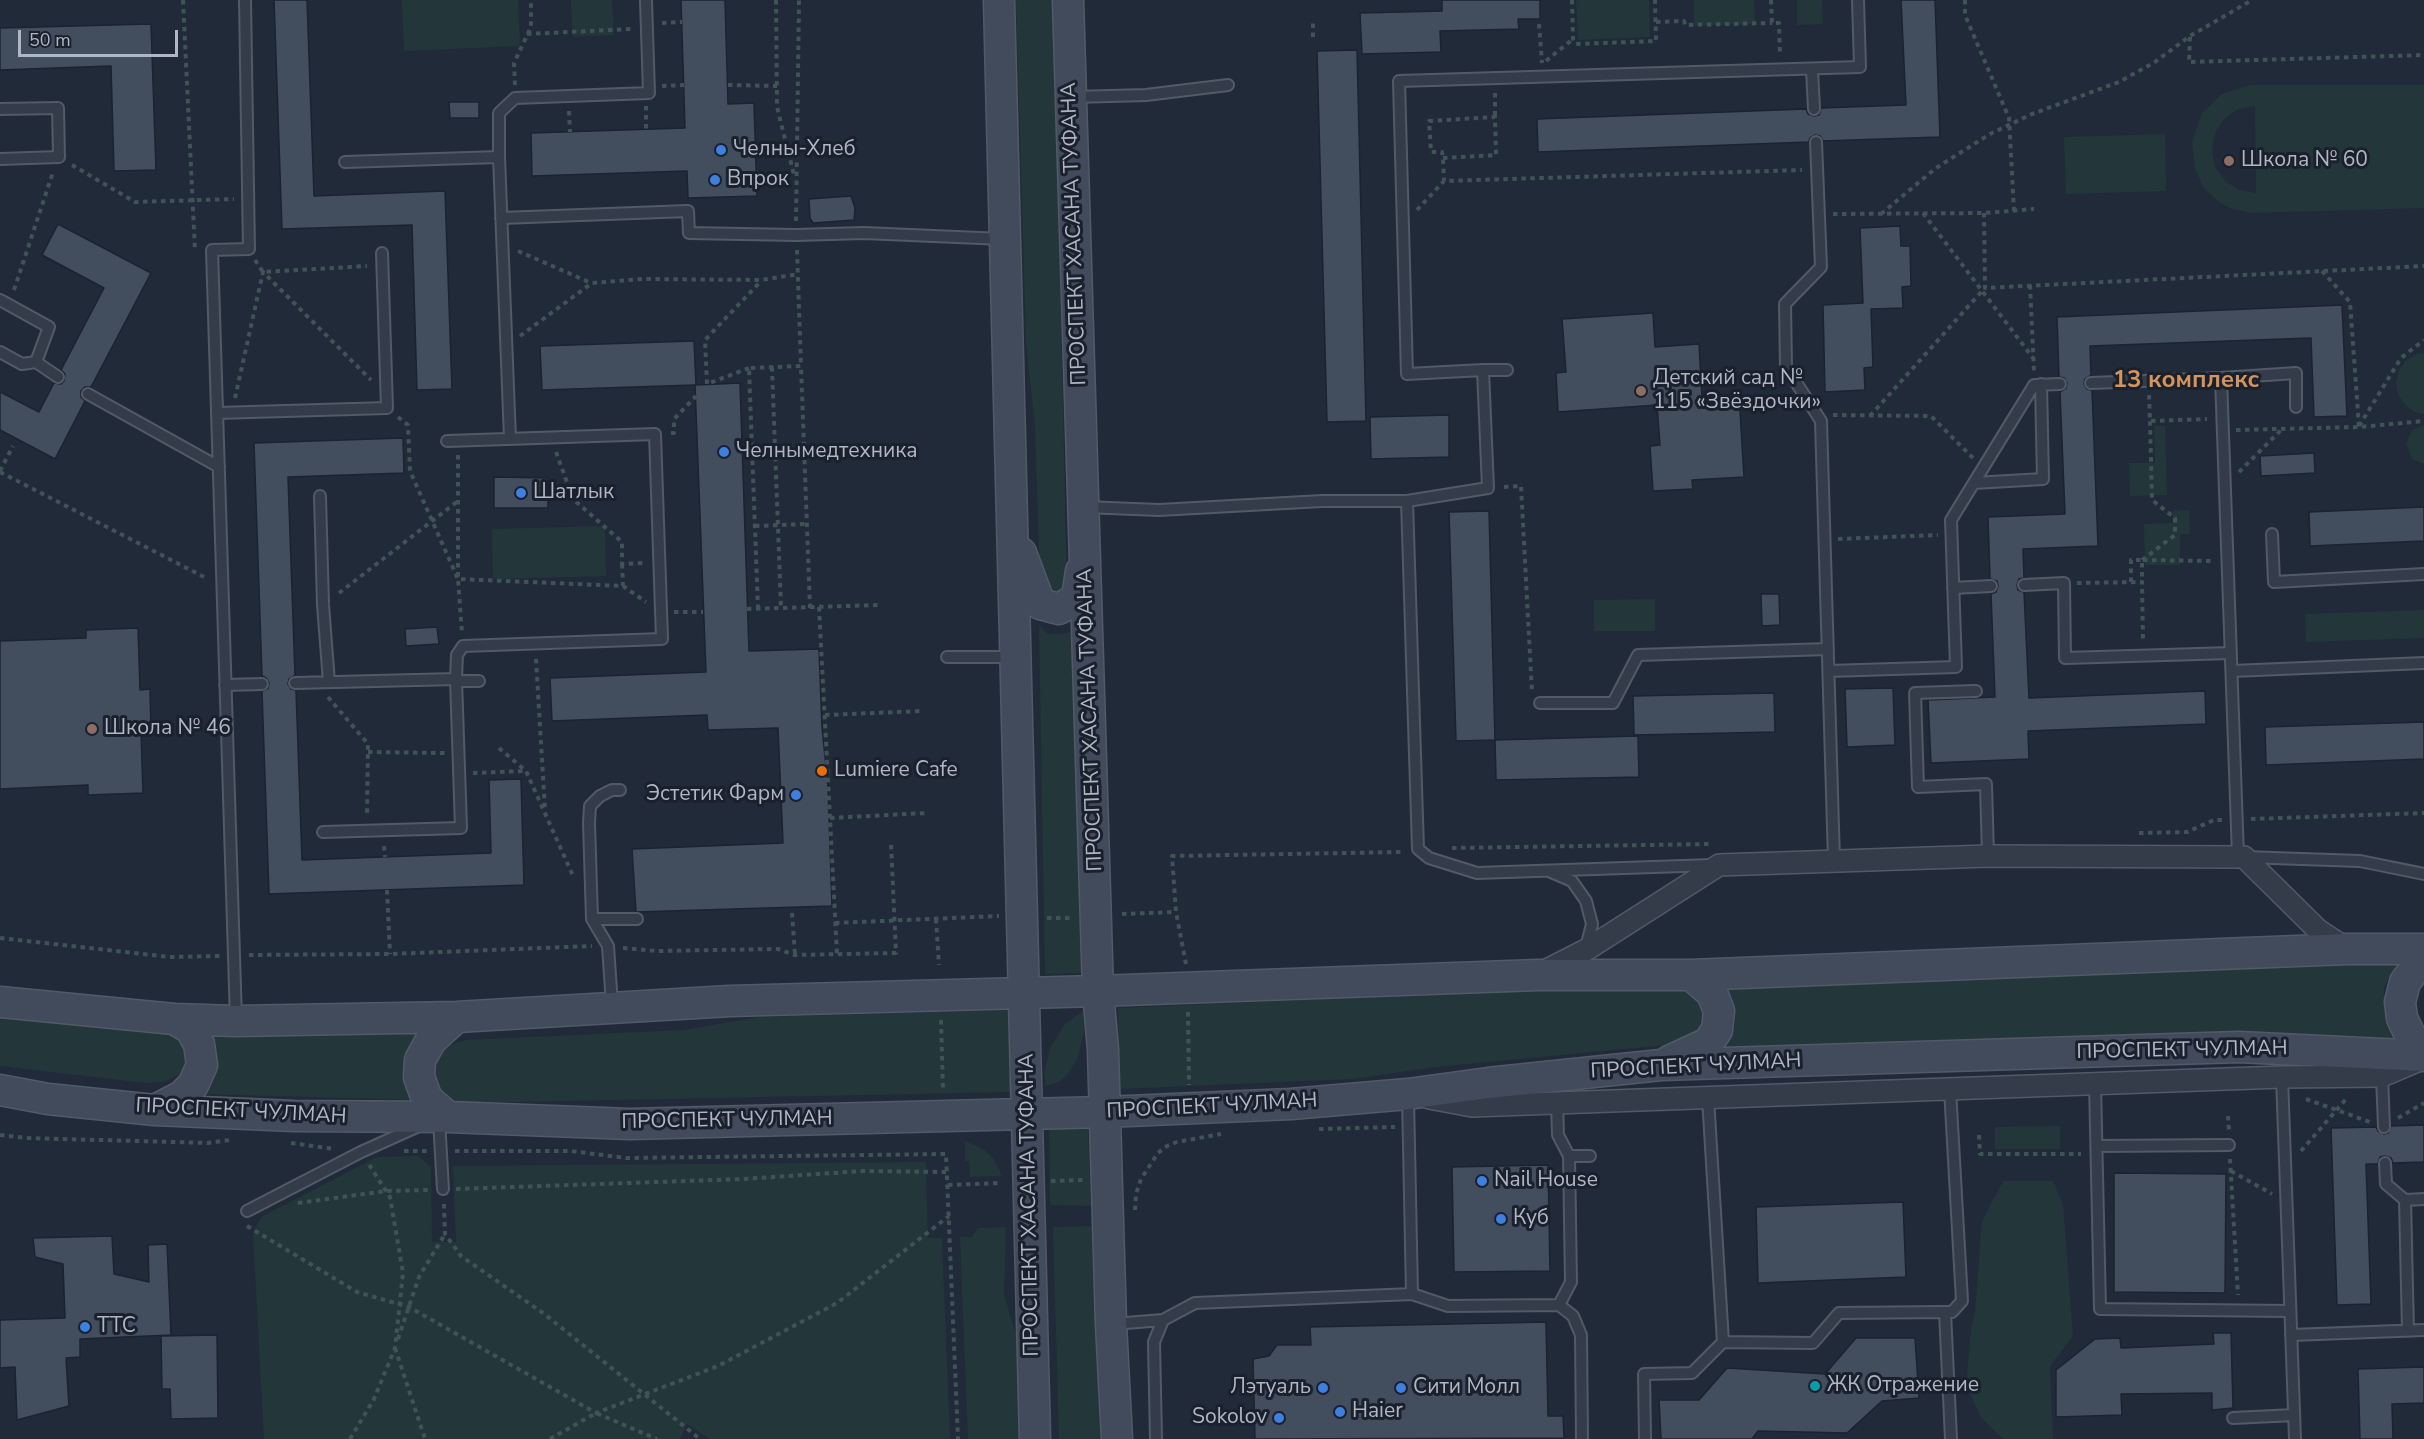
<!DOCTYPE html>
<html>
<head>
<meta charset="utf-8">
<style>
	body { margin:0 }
	#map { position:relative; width:2424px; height:1439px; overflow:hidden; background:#212a39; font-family:"Nunito Sans",sans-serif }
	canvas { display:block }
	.scale { position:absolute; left:18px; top:30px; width:160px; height:27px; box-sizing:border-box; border:3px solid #afb7c5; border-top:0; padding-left:8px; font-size:18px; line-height:21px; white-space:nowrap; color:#afb7c5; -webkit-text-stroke:4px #1a212d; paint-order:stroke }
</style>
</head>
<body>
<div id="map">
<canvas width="2424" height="1439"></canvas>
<div class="scale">50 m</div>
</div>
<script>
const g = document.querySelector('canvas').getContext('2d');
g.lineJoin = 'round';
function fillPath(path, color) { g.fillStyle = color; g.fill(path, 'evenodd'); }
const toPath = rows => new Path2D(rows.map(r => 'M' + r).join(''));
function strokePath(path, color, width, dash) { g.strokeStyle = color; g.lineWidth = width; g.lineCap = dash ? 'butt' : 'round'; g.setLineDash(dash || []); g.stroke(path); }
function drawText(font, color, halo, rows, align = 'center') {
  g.font = font + ' "Nunito Sans",sans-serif'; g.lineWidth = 6; g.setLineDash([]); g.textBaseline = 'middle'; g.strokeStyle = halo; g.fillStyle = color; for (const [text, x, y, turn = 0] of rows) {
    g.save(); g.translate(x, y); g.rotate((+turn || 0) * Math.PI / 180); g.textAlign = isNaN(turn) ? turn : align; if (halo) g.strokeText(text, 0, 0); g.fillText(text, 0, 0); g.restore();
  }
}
fillPath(toPath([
	[402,0,518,0,520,46,404,51],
	[571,0,612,0,614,35,573,37],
	[1016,0,1054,0,1067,585,1062,592,1055,592,1048,591,1040,578,1035,427,1026,343],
	[1576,0,1649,0,1650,37,1578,40],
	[1694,0,1754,0,1755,24,1694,26],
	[1797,0,1822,0,1823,24,1797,25],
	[2250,85,2424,85,2424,208,2251,213,2233,209,2220,203,2204,188,2195,169,2192,141,2202,113,2222,94],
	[2255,106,2256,192,2256,193,2240,190,2225,181,2215,167,2212,150,2215,133,2224,119,2238,109],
	[2165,134,2166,191,2066,194,2064,137],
	[2424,353,2424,414,2415,412,2405,405,2398,395,2396,383,2399,371,2405,361,2416,354],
	[2424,425,2424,464,2412,459,2406,444,2412,430],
	[2154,426,2165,426,2167,495,2130,496,2129,463,2155,463],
	[2189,510,2190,534,2180,534,2180,565,2145,565,2144,524,2173,523,2173,511],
	[605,526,606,576,493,579,492,529],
	[1655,599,1655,631,1594,631,1594,600],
	[2424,610,2424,638,2306,642,2305,614],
	[1081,624,1082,973,1045,974,1039,625,1048,634,1061,634,1070,632],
	[2402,961,2391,973,2384,987,2384,1003,2388,1023,2397,1039,2141,1035,1721,1052,1731,1037,1735,1023,1732,998,1721,985],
	[1674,984,1701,998,1706,1012,1702,1027,1693,1038,1678,1044,1436,1067,1352,1079,1120,1089,1118,1008],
	[0,1010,166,1031,180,1038,186,1049,187,1064,179,1075,164,1082,146,1083,0,1066],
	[1008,1010,1011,1092,467,1103,451,1099,441,1091,434,1079,433,1066,440,1052,449,1045,466,1040,683,1030,759,1017],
	[1083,1011,1084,1033,1077,1060,1068,1074,1059,1082,1046,1086,1044,1073,1050,1048,1065,1024],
	[208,1031,420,1031,410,1046,405,1062,415,1100,203,1094,212,1080,216,1063],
	[1088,1121,1091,1206,1050,1205,1049,1123],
	[2060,1126,2060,1149,1995,1149,1995,1127],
	[965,1141,985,1150,994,1159,1002,1176,970,1177,969,1161,965,1161],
	[418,1156,431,1167,432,1242,456,1242,453,1166,926,1162,928,1238,942,1238,950,1439,710,1439,687,1424,680,1439,264,1439,253,1234,261,1217,377,1157],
	[2003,1181,2053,1181,2063,1204,2073,1336,2050,1366,2053,1439,2003,1439,1981,1417,1966,1386,1971,1331,1975,1311,1982,1221],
	[1093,1226,1100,1439,1059,1439,1053,1227],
	[1006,1227,1004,1295,1021,1350,1024,1439,968,1439,960,1237,972,1237,978,1228]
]), '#23363a');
const building = toPath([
	[274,0,307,0,314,196,445,191,452,389,417,390,412,225,282,229,274,0],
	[681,0,725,0,728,104,754,103,757,196,688,198,687,171,532,176,531,133,685,128,681,0],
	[1442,0,1540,0,1540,19,1518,19,1519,29,1440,31,1441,52,1362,54,1360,13,1442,11,1442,0],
	[1901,0,1935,0,1940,137,1823,141,1820,136,1815,135,1810,138,1809,142,1538,152,1537,119,1806,109,1808,114,1814,116,1819,115,1821,108,1906,105,1901,0],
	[151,24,156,170,114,171,111,66,0,70,0,28,151,24],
	[1357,50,1366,421,1327,422,1317,51,1357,50],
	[449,102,479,102,479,118,450,118,449,102],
	[851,196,855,208,854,220,813,223,810,218,809,199,851,196],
	[58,224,151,273,91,387,85,387,81,391,81,397,85,401,55,459,0,430,0,392,39,412,54,383,61,384,64,381,65,374,61,370,104,288,42,255,58,224],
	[1900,226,1901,246,1910,246,1911,286,1902,287,1903,308,1871,309,1873,367,1864,368,1865,390,1825,392,1823,305,1863,303,1860,228,1900,226],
	[2342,305,2347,416,2314,417,2311,338,2090,346,2091,375,2085,379,2084,384,2087,389,2092,390,2098,546,2023,549,2024,578,2019,579,2017,585,2018,590,2024,592,2029,698,2205,691,2206,724,2028,731,2029,759,1931,763,1928,700,1995,697,1991,594,1996,592,1998,586,1997,581,1990,579,1988,517,2065,514,2060,392,2066,388,2067,383,2064,378,2059,377,2057,317,2342,305],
	[1653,313,1655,347,1699,344,1702,397,1739,394,1744,477,1692,480,1693,489,1653,491,1650,446,1660,445,1657,405,1558,412,1556,373,1566,372,1562,319,1653,313],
	[694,341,696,385,740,383,749,651,819,649,822,727,828,787,832,906,636,912,632,849,783,843,778,728,708,730,707,715,552,721,550,678,706,672,695,385,542,390,540,346,694,341],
	[1449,415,1449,457,1371,459,1370,417,1449,415],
	[403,438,404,473,288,477,295,675,289,679,288,684,291,689,296,690,302,860,491,853,489,780,521,779,524,885,269,894,262,691,268,688,269,683,266,678,262,676,254,443,403,438],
	[2314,453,2315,473,2261,476,2260,456,2314,453],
	[494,477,548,478,548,508,494,508,494,477],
	[2424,507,2424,541,2310,546,2309,512,2424,507],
	[1489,511,1495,740,1456,741,1449,512,1489,511],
	[1761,594,1779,594,1780,625,1762,626,1761,594],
	[437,627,439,644,406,646,405,629,437,627],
	[138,628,140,690,150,689,151,731,141,731,143,793,88,795,88,785,0,789,0,641,86,638,86,630,138,628],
	[1893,688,1895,745,1847,747,1845,689,1893,688],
	[1774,693,1775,732,1634,735,1633,696,1774,693],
	[2424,722,2424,759,2266,765,2265,727,2424,722],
	[1638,736,1639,777,1496,780,1495,740,1638,736],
	[2424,1125,2424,1162,2393,1163,2391,1158,2385,1156,2380,1157,2378,1164,2366,1164,2371,1304,2337,1305,2331,1128,2376,1127,2378,1131,2384,1134,2388,1133,2391,1126,2424,1125],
	[1548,1165,1550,1271,1454,1272,1452,1167,1548,1165],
	[2114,1173,2226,1174,2225,1293,2114,1292,2114,1173],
	[1903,1202,1906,1277,1758,1283,1756,1207,1903,1202],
	[112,1236,114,1274,149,1282,148,1245,167,1244,171,1335,80,1339,80,1357,66,1358,69,1406,17,1420,15,1367,0,1368,0,1320,65,1318,63,1264,35,1257,33,1238,112,1236],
	[1546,1322,1548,1416,1563,1416,1564,1438,1255,1439,1253,1359,1269,1356,1277,1345,1311,1345,1310,1327,1546,1322],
	[2213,1333,2231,1333,2233,1408,2212,1410,2212,1393,2121,1394,2122,1415,2056,1417,2056,1370,2095,1339,2120,1338,2121,1348,2214,1344,2213,1333],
	[217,1335,218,1418,171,1419,170,1389,162,1389,161,1336,217,1335],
	[1856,1338,1915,1338,1919,1398,1882,1401,1847,1433,1758,1431,1752,1439,1661,1439,1659,1400,1699,1400,1727,1368,1825,1374,1856,1338],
	[2424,1367,2424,1403,2392,1404,2393,1439,2360,1439,2358,1369,2424,1367]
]);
fillPath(building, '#424d5e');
strokePath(building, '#1c2330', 1.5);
const lane = toPath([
	[1812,70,1814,109],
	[1074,97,1146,95,1228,85],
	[0,109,58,108,59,157,0,159],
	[1816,142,1821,267,1785,304,1786,367,1821,421,1834,861],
	[499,157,510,439],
	[345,162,499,157,499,113,515,98,649,93,646,0],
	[501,218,688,211,689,233,796,235,864,233,1003,239],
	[0,300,49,327,36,362,22,364,0,352],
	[36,362,58,377],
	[1483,370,1507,370],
	[2221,378,2296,373,2296,407],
	[2091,383,2221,378,2238,856],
	[88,394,219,467],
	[217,413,387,408,382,253],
	[1974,483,2043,479,2041,384],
	[320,496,323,605,329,682],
	[1407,501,1488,488,1483,370,1407,374,1399,81,1860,67,1858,0],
	[1085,507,1159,510,1322,501,1407,501,1418,849,1429,858,1477,873,1712,865],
	[2272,534,2274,582,2424,574],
	[2024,585,2064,583,2065,658,2231,653],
	[1953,588,1991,586],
	[947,657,1012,657],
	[1829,671,1956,667,1951,520,2034,385,2060,384],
	[2232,671,2424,663],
	[456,681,479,681],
	[295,683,456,679],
	[225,685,262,684],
	[1976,691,1915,693,1918,787,1986,784,1988,856],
	[1540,703,1613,703,1638,655,1828,649],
	[323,832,461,828,456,679,457,655,463,646,662,639,655,434,447,441],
	[2244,857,2360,861,2424,874],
	[1551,872,1572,881,1586,901,1592,924,1586,948],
	[592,919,637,919],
	[612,1005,608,946,592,919,589,823,590,806,600,796,612,790,620,790],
	[236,1020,212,250,249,249,245,0],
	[2382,1076,2384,1127],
	[2282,1077,2295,1439],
	[2095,1084,2100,1309,2290,1311],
	[1708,1098,1723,1342],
	[1557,1102,1558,1135,1569,1156,1571,1282,1559,1305],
	[439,1120,443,1189],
	[2097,1146,2229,1145],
	[1569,1156,1590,1156],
	[2385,1163,2386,1184,2405,1200],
	[247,1211,361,1152,419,1126],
	[1412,1294,1448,1306,1559,1305,1573,1316,1581,1335,1582,1439],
	[1945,1312,1952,1312,1962,1301,1950,1089],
	[1113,1324,1163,1320,1195,1303,1412,1294,1408,1097],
	[2408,1331,2405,1200,2424,1199],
	[2291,1335,2424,1330],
	[2233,1418,2294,1415],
	[1156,1439,1154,1342,1163,1320],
	[1645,1439,1644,1374,1692,1373,1723,1342,1813,1343,1839,1313,1945,1312,1951,1439]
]);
const street = toPath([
	[1541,973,1586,950,1719,865,1988,856,2244,857,2318,930,2347,949],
	[1429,1098,1472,1106,2282,1077,2382,1076,2422,1059]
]);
const secondary = toPath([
	[999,0,1035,1439],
	[1068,0,1098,991,1103,1050,1111,1324,1117,1439],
	[1021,553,1040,604,1059,609,1077,598,1081,571],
	[2424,964,2416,968,2405,982,2400,1002,2402,1018,2410,1035,2424,1051],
	[0,1002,174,1019,236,1021,457,1017,730,1001,1098,991,1538,975,1691,975,2347,949,2424,949],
	[1669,1061,1708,1043,1717,1030,1719,1011,1712,993,1691,975],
	[0,1090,48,1099,155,1110,294,1116,448,1117,630,1124,1105,1112,1291,1104,1408,1094,1488,1083,1661,1065,2239,1047,2424,1056],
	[155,1110,182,1096,193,1085,202,1065,199,1044,190,1028,174,1019],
	[448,1117,427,1099,419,1077,420,1060,431,1040,457,1017]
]);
strokePath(lane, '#525a67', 14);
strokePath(street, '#525a67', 24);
strokePath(secondary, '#525a67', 33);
strokePath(toPath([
	[183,0,195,251],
	[776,0,777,107,794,175],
	[1572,0,1573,39,1576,44,1656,41,1655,0],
	[1771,0,1772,23,1779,23,1780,55],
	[1965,0,1965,15,2009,118,2014,211],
	[1656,22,1684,21,1685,25,1772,23],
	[662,23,682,22],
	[1539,24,1542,63],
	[527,34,631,29],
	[1313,37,1313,22],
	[2190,37,2189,62,2424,55],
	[1546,61,1573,39],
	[515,85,514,63,531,27,531,0],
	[728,85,777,86],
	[662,86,684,85],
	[1495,93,1495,117],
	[646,106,646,129],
	[569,111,570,132],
	[1443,158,1496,155,1495,117,1429,121,1431,152,1442,152,1443,158,1444,181],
	[72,165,135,202,234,199],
	[1417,210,1444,181,1802,170],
	[1923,213,2033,358],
	[1984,213,1985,288,2424,266],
	[1833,214,1984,213,2034,209],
	[1881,214,1936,168,1990,134,2032,114,2119,82,2155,62,2190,36,2252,0],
	[796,221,799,0],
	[797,250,801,366],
	[518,251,591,283],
	[255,260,263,272,367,266],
	[2322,271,2350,302,2359,427],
	[2030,285,2034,371],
	[14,290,53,172],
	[520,336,592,283,642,279,761,280,799,274],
	[772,367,781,608],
	[749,368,707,384,705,340,761,281],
	[2149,395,2150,421,2207,419],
	[235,398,263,272,371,380],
	[1833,415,1931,416,1973,458],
	[1870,416,1983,290],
	[398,417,408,425,410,471,458,579,623,586,646,602],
	[2359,426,2401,358,2424,340],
	[2236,430,2359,427,2424,421],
	[671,433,674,433,674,419,696,396],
	[752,448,804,446],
	[556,452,573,499,622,542,622,564,645,563],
	[458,455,458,579,462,633],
	[0,471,13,446],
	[0,472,208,579],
	[2239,472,2282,429],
	[1504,487,1521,486,1532,692],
	[755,526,807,524],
	[1838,539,1938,535],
	[2142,560,2175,535,2175,518,2152,500,2150,421],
	[2143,560,2213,561],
	[622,564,623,586],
	[2131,582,2131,560,2142,560,2142,582],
	[2077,583,2142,582,2143,641],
	[339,593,458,501],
	[819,607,837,954],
	[747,609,880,605],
	[758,609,749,368,801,366,810,608],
	[674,612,703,612],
	[536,659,545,810],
	[328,697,368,744,367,815],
	[825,715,922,711],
	[499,748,526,771,574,878],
	[368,752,445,753],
	[473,773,525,771],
	[830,818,927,813],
	[2251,819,2424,813],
	[2139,833,2187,832,2214,820,2222,820],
	[384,846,385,857],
	[1452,848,1712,844],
	[387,890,390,954],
	[792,913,795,955],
	[1122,914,1176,912],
	[1047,918,1073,918],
	[936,919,939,965],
	[835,923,999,916],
	[0,938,169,957,220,956],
	[623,948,657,951,778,949,795,955,896,953,891,843],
	[249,955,390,954,592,946],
	[1186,964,1176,912,1172,856,1403,852],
	[1188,1012,1189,1085],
	[941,1020,943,1091],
	[2306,1099,2370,1122],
	[2228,1116,2229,1131],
	[2398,1118,2424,1103],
	[1319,1129,1395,1127],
	[0,1135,26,1138,208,1143,230,1140],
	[1979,1135,1980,1154,2081,1154],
	[291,1143,334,1149],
	[404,1151,427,1151],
	[455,1151,571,1151,626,1158,946,1154,958,1439],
	[2301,1151,2347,1098],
	[2230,1159,2238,1295],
	[2231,1171,2272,1194],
	[1051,1181,1083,1180],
	[948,1185,1002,1183],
	[456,1189,743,1179,863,1171,947,1172],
	[298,1203,386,1191,428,1190],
	[444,1204,445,1234,461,1256,543,1313,700,1439],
	[1135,1210,1136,1194,1141,1179,1158,1153,1167,1146,1177,1142,1221,1134],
	[247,1226,357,1292,409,1307,596,1413,718,1366,837,1303,949,1216],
	[398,1339,419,1277,445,1234],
	[395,1348,425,1439],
	[350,1439,374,1399,395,1348,403,1273,390,1197,368,1163],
	[550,1439,596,1413,657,1439]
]), '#405357', 4, [4.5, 4.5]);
strokePath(lane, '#343c49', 10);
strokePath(street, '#343c49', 21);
strokePath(secondary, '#424b5c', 30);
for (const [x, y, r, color] of [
	[721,150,6,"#3f7fe0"],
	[2229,161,6,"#8d6e63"],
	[715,180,6,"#3f7fe0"],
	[1641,391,6,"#8d6e63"],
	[724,452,6,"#3f7fe0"],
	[521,493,6,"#3f7fe0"],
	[92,729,6,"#8d6e63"],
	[822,771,6,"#e8710a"],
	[796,795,6,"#3f7fe0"],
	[1482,1181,6,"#3f7fe0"],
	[1501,1219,6,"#3f7fe0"],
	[85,1327,6,"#3f7fe0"],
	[1815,1386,6,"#0f9aa8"],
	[1323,1388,6,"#3f7fe0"],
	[1401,1388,6,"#3f7fe0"],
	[1340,1412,6,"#3f7fe0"],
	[1279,1418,6,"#3f7fe0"]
]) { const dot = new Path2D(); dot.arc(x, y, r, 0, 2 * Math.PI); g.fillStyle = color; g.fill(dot); strokePath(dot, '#1a212d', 2); }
drawText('21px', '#afb7c5', '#1a212d', [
	["Челны-Хлеб",733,150],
	["Школа № 60",2241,161],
	["Впрок",727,180],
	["Детский сад №",1653,379],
	["115 «Звёздочки»",1653,403],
	["Челнымедтехника",736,452],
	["Шатлык",533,493],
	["Школа № 46",104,729],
	["Lumiere Cafe",834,771],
	["Эстетик Фарм",784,795,"right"],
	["Nail House",1494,1181],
	["Куб",1513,1219],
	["ТТС",97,1327],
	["ЖК Отражение",1827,1386],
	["Лэтуаль",1311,1388,"right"],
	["Сити Молл",1413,1388],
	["Haier",1352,1412],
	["Sokolov",1267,1418,"right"]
], 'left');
drawText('21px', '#afb7c5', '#1a212d', [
	["ПРОСПЕКТ ХАСАНА ТУФАНА",1075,234,-92],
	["ПРОСПЕКТ ХАСАНА ТУФАНА",1091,720,-92],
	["ПРОСПЕКТ ЧУЛМАН",2182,1051,-1],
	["ПРОСПЕКТ ЧУЛМАН",1696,1067,-3],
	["ПРОСПЕКТ ЧУЛМАН",1212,1107,-3],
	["ПРОСПЕКТ ЧУЛМАН",241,1112,3],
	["ПРОСПЕКТ ЧУЛМАН",727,1121,-1],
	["ПРОСПЕКТ ХАСАНА ТУФАНА",1030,1205,-91]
]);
drawText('bold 24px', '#d3945d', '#1a212d', [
	["13 комплекс",2186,381]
]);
</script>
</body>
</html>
